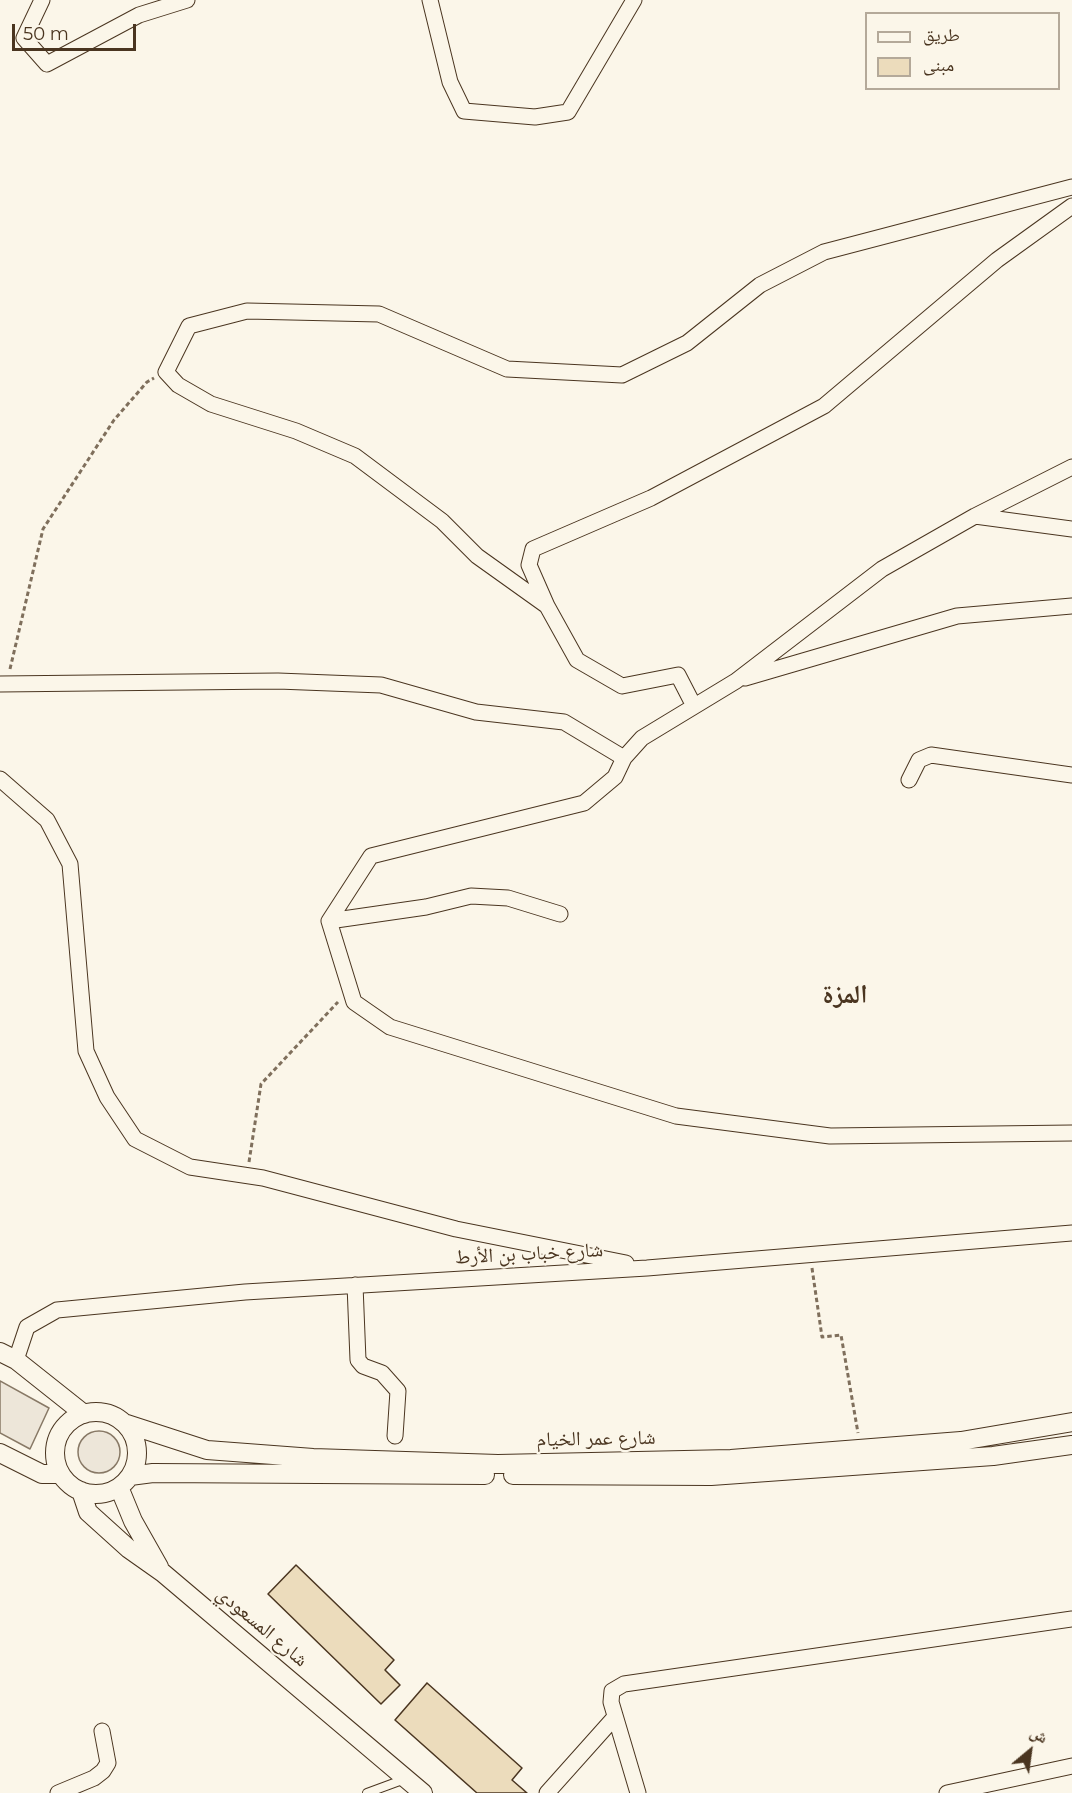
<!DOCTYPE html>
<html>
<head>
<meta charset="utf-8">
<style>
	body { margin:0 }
	#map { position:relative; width:1072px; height:1793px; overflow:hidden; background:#fbf6e9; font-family:Montserrat,"Noto Naskh Arabic",sans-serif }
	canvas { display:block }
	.legend { position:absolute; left:865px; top:12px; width:195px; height:78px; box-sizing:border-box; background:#fbf6e9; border:2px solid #b4a999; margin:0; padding:8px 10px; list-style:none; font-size:18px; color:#4a3520 }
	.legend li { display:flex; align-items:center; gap:12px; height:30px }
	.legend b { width:30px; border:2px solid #b4a999 }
	.north { position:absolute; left:1000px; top:1721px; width:60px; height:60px; -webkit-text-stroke:4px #fbf6e9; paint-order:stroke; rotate:29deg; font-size:16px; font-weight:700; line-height:24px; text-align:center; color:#4a3520 }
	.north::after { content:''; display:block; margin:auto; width:21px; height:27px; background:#4a3520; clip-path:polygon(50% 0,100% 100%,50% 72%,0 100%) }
	.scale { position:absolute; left:12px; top:24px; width:124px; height:27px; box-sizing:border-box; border:3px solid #4a3520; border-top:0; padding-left:8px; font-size:18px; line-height:21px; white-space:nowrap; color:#4a3520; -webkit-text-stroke:4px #fbf6e9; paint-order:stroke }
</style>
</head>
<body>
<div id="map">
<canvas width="1072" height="1793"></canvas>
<ul class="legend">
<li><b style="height:8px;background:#fbf6e9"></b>طريق</li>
<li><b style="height:16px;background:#ecdcbc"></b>مبنى</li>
</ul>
<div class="north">ش</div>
<div class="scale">50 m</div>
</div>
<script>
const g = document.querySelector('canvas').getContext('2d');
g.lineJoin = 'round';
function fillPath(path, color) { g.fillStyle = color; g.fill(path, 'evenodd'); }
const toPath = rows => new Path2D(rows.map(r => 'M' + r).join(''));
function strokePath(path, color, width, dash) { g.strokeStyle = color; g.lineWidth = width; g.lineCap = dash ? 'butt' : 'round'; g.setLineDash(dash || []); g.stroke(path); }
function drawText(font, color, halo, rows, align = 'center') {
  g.font = font + ' Montserrat,"Noto Naskh Arabic",sans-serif'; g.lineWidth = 4.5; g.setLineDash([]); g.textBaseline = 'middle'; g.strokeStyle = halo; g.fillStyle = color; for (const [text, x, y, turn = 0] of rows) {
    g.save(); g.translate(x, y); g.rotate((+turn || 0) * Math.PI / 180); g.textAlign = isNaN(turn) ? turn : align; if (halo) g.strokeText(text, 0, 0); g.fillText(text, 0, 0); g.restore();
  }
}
const green = toPath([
	[0,1381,49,1408,30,1449,0,1433,0,1381],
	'78 1452a21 21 0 1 1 42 0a21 21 0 1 1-42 0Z'
]);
fillPath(green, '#ede6d9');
strokePath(green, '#887966', 1.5);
const building = toPath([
	[296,1565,394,1660,385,1670,400,1685,381,1704,268,1594,296,1565],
	[427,1683,522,1768,512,1780,527,1793,477,1793,395,1720,427,1683]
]);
fillPath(building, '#ecdcbc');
strokePath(building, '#4a3520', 1.5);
const service = toPath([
	[367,1793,405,1779]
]);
const minor = toPath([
	[42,0,24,38,47,64,139,15,187,0],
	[430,0,450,82,464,111,535,117,568,112,634,0],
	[1072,467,975,516,882,569,736,681,642,738,624,758,615,777,584,803,371,856,329,921,354,1002,390,1027,676,1116,830,1136,1072,1133],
	[975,516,1072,529],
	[547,606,529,565,533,549,651,498,824,406,997,260,1072,206],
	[745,678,957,616,1072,606],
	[0,684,278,681,381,685,476,712,564,722,624,758],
	[694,706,678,675,622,686,577,660,547,606,477,556,442,521,355,456,296,431,211,404,178,385,166,372,189,326,247,311,379,314,507,369,622,375,687,343,760,285,824,252,1072,187],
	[0,779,47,820,70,864,86,1051,107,1097,135,1139,190,1167,263,1178,456,1229,626,1263],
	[909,780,919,760,931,755,1072,775],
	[329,921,426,907,471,896,508,898,560,914],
	[355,1285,358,1360,363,1366,382,1373,398,1391,395,1436],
	[16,1360,27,1327,57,1310,245,1292,647,1268,1072,1233],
	[58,1793,94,1778,103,1771,108,1763,102,1731],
	[547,1793,614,1718],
	[638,1793,611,1702,612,1691,624,1684,1072,1619],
	[947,1793,1072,1766]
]);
const tertiary = toPath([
	[0,1352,16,1360,84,1414],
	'55 1453a41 41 0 1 1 82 0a41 41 0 1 1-82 0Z',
	[124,1423,207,1450,313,1458,498,1464,731,1459,961,1441,1072,1422],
	[0,1453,42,1474,61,1474],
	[513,1475,711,1476,993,1456,1072,1445],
	[130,1476,153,1473,485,1475],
	[119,1487,133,1521,159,1567],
	[81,1491,88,1512,129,1549,163,1573,423,1793]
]);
strokePath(service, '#4a3520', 10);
strokePath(minor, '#4a3520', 17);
strokePath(tertiary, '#4a3520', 20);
strokePath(toPath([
	[10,669,43,529,114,420,147,382,154,378],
	[249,1162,261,1084,338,1002],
	[812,1268,822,1337,841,1335,858,1433]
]), '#7f6f5c', 3, [4.5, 3]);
strokePath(service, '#fbf6e9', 8);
strokePath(minor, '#fbf6e9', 15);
strokePath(tertiary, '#fbf6e9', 18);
drawText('20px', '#4a3520', '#fbf6e9', [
	["شارع خباب بن الأرط",529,1254,-3],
	["شارع عمر الخيام",596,1439,-1],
	["شارع المسعودي",262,1627,40]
]);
drawText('bold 26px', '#4a3520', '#fbf6e9', [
	["المزة",845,995]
]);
</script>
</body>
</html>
